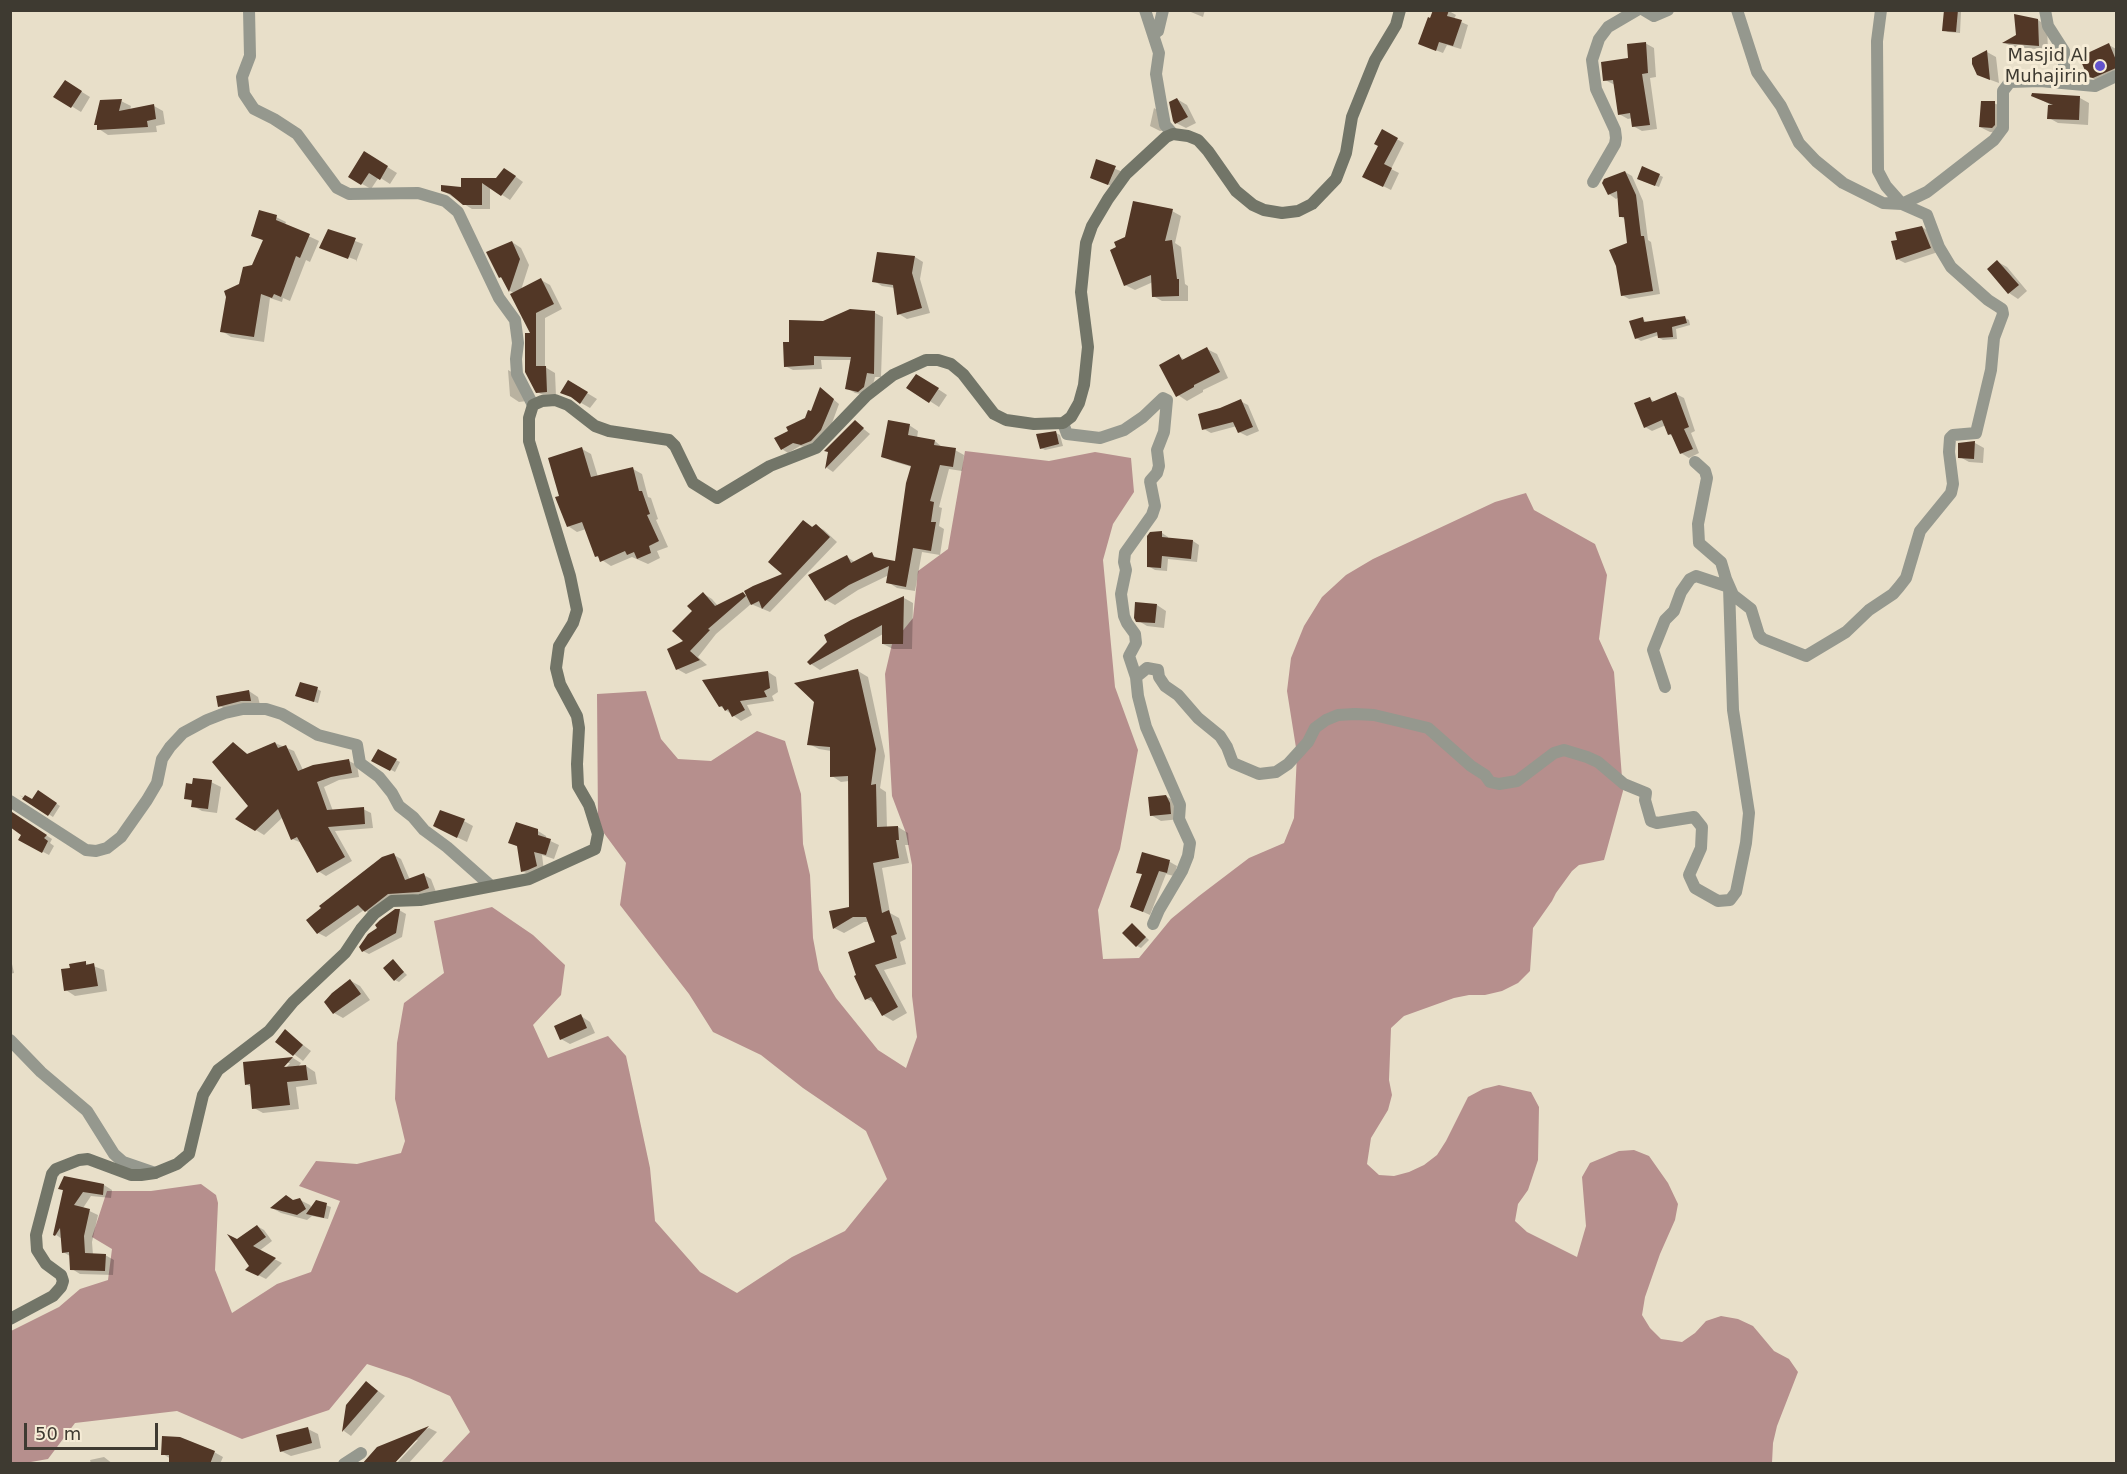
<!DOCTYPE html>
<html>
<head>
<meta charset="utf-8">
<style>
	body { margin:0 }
	#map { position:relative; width:2127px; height:1474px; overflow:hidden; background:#e8dfc9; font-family:"DejaVu Sans",sans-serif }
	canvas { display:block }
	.frame { position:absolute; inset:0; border:12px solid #3e3a31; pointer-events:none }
	.scale { position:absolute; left:24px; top:1423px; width:134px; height:27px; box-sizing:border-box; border:3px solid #3e3a31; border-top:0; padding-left:8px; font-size:18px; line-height:21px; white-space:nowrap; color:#3e3a31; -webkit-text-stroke:4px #f6ecd6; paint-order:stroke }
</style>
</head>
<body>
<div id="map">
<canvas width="2127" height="1474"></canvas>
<div class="frame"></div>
<div class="scale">50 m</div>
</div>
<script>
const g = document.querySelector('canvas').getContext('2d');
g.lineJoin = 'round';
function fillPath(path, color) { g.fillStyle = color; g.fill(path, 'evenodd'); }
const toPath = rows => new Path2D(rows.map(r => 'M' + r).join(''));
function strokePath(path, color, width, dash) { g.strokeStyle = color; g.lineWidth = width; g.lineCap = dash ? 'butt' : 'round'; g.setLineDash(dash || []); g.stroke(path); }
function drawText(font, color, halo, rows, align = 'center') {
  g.font = font + ' "DejaVu Sans",sans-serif'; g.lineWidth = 6; g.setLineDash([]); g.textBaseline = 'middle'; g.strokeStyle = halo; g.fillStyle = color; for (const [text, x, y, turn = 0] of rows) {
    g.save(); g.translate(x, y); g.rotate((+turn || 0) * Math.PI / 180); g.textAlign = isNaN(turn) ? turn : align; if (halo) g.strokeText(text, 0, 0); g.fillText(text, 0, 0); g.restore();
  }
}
fillPath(toPath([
	[965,451,1049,461,1095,452,1131,458,1134,492,1113,524,1103,560,1115,687,1138,750,1120,849,1098,910,1103,959,1139,958,1171,919,1199,896,1249,858,1284,843,1294,818,1297,754,1287,691,1291,658,1304,626,1322,597,1346,575,1373,559,1495,502,1526,493,1534,510,1595,544,1607,575,1599,639,1614,672,1623,791,1604,860,1579,865,1572,871,1556,893,1552,901,1533,928,1530,971,1518,983,1502,991,1485,995,1469,995,1454,998,1404,1016,1391,1028,1389,1080,1392,1095,1388,1110,1371,1138,1367,1164,1379,1175,1394,1176,1409,1172,1424,1165,1437,1155,1446,1141,1468,1097,1483,1089,1499,1085,1531,1092,1539,1107,1538,1160,1528,1190,1518,1204,1515,1221,1527,1232,1577,1257,1586,1226,1582,1177,1590,1163,1619,1151,1634,1150,1649,1156,1668,1183,1678,1204,1675,1220,1660,1254,1645,1297,1642,1315,1650,1328,1661,1339,1682,1342,1695,1333,1706,1321,1721,1316,1738,1319,1753,1326,1774,1351,1789,1359,1798,1372,1777,1426,1773,1443,1772,1463,441,1463,470,1432,450,1396,409,1378,367,1364,329,1410,242,1439,177,1411,75,1423,48,1459,25,1463,12,1463,11,1461,11,1331,59,1307,80,1289,108,1280,112,1249,92,1237,107,1191,151,1191,201,1184,216,1195,218,1203,215,1270,232,1313,277,1284,311,1272,340,1201,299,1186,316,1161,357,1164,401,1153,405,1141,395,1099,397,1043,404,1003,444,973,434,921,492,907,533,935,565,965,561,995,533,1025,548,1058,608,1036,626,1056,650,1168,655,1221,700,1272,737,1293,792,1257,845,1231,887,1179,866,1131,803,1088,761,1055,713,1032,689,994,620,905,626,863,598,825,597,694,646,691,661,739,678,759,711,761,757,731,785,741,801,794,803,844,810,875,813,938,819,970,836,998,878,1050,906,1068,917,1037,912,996,912,865,906,833,892,796,885,674,892,644,913,618,918,571,948,549]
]), '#b68f8d');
fillPath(toPath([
	[1186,10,1205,10,1203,17],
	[1945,10,1961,12,1960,33,1948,32,1944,30],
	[1449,11,1456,15,1454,19,1468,25,1461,49,1447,45,1443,53,1420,44],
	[2038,20,2047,26,2048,50,2013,47,2005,43],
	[1645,43,1654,48,1656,77,1650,78,1657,129,1642,131,1633,126,1632,118,1628,119,1619,114,1615,85,1605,80,1630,59],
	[2109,45,2116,49,2116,76,2099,82,2089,76],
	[1987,52,1996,57,1999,83,1988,79],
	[74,87,90,97,81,112,55,96],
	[2033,95,2080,98,2089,103,2088,125,2058,123,2049,118,2049,104],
	[1177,99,1187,105,1196,123,1186,128,1176,123],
	[121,101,131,106,130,110,154,106,163,111,165,124,156,126,157,132,108,135,99,129,99,126,95,124],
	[1994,103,2004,108,2002,133,1990,132,1980,127],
	[1154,108,1162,113,1165,130,1160,131,1150,126],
	[1382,131,1404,143,1391,169,1399,173,1391,190,1371,180],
	[365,153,397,173,390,184,379,177,371,189,350,177],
	[1097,161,1125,173,1118,189,1091,177],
	[1625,172,1632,176,1643,201,1648,240,1651,242,1660,294,1629,299,1622,295,1629,244,1626,220,1620,216,1619,197,1616,199,1609,194],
	[512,174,523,182,510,200,490,187,490,209,472,209,442,190,462,188,462,179,497,180],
	[1659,175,1663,177,1659,187,1643,181],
	[1172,211,1181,216,1175,243,1181,247,1185,284,1188,286,1188,301,1162,301,1153,296,1153,282,1135,290,1125,285],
	[276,217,286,222,285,225,319,241,310,262,306,260,290,301,283,298,282,302,270,298,264,342,231,337,222,331,241,286,253,266,264,241,253,235],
	[1922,227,1930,232,1938,252,1905,263,1897,259],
	[329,231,363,244,356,262,356,260,327,249],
	[512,242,521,248,529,265,521,290,541,280,550,285,562,309,545,318,545,367,555,373,556,396,547,397,537,392,532,334,514,293,510,291,504,280,500,277],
	[878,254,915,257,923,262,920,279,930,313,907,319,899,314,895,288,882,286,874,281],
	[1998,262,2007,267,2027,291,2018,299,2009,293,1989,269],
	[875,313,883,317,881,377,875,377,871,392,867,395,855,393,847,388,852,360,821,360,822,369,793,370,785,366,790,343,823,322],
	[1642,318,1647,323,1685,318,1689,320,1690,325,1676,329,1677,339,1663,340,1659,338,1659,335,1641,341,1636,338],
	[1207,349,1217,354,1228,378,1203,390,1203,392,1187,401,1178,395,1179,356,1185,360],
	[508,370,517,375,527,401,519,402,510,396],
	[926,381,947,395,939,407,908,387],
	[569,382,597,399,590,408,562,392],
	[821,389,839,404,828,434,808,448,800,446,788,453,782,449,790,431,812,413],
	[1676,394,1684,398,1695,431,1691,433,1699,453,1689,458,1681,453,1674,437,1669,434,1666,425,1652,431,1645,427,1650,399,1656,402],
	[1240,401,1248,405,1259,431,1247,436,1239,432,1237,426,1211,433,1204,429],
	[855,422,870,434,833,472,827,468,829,453],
	[909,425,918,431,917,438,935,441,943,448,955,450,964,455,962,471,949,469,939,507,942,508,939,526,944,529,940,555,922,552,915,591,897,588,888,582,889,575,858,590,835,605,826,600,847,557,855,562,871,554,881,560,897,562,912,467,892,461,883,456],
	[1056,433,1060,435,1063,446,1045,450,1041,448],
	[1975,443,1984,448,1983,463,1969,462,1960,457],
	[582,449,591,454,598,477,633,469,642,474,648,497,651,498,658,519,656,520,668,547,657,551,660,558,648,564,632,557,611,566,596,556,586,529,577,532,568,526,561,496],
	[804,521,814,528,816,526,824,530,837,542,770,612,751,604,716,634,698,657,707,665,686,674,677,669,694,611,704,594,712,599,718,606,743,594,748,597,785,574],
	[1162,533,1168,537,1168,539,1193,541,1199,545,1197,562,1168,559,1167,571,1155,570,1148,566],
	[904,598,913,603,912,649,893,649,883,644,883,634,820,670,811,664],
	[1157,605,1166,611,1164,628,1147,626,1137,620],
	[858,671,868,677,885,756,880,788,886,792,887,828,898,827,908,833,909,845,905,845,909,863,882,868,890,913,899,918,906,939,900,942,906,964,884,970,907,1013,893,1021,883,1015,877,1004,867,999,877,943,870,922,864,922,844,933,834,928,850,908,849,781,841,782,832,776,831,751,819,749,809,744],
	[768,672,776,677,778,692,772,696,774,701,747,705,752,715,741,721,720,706],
	[317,689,321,691,318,703,301,698],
	[249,691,258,697,260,705,229,711,220,706],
	[275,743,294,751,303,770,349,761,357,765,359,777,339,780,324,787,333,811,363,809,371,813,373,828,335,831,352,861,326,876,318,871,302,843,292,839,283,817,264,835,238,819,250,806,233,744,249,755],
	[378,751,400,762,395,772,373,760],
	[211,782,221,787,217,813,202,811,193,806,193,802,186,798],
	[38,792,60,806,53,817,19,795,32,801],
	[1166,796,1176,802,1180,819,1161,821,1151,815],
	[10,812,52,839,50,843,54,846,49,855,20,840,23,835,10,825],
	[464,821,473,826,467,842,444,831],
	[538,831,546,836,546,839,559,845,554,859,542,855,544,871,530,875,522,871,518,847,510,842],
	[1143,854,1170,862,1177,866,1174,876,1166,874,1150,915,1139,910,1143,875,1138,872],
	[394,855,401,859,410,880,424,875,431,879,436,892,396,897,373,915,364,910,326,937,318,933,308,920],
	[399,910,406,914,402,937,369,954,363,951,379,929],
	[1133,925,1149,940,1141,948,1137,946],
	[10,955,14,973,10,974],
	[393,961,407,975,399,982,395,980],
	[85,963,104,970,107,991,75,996,66,990,72,969],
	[351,981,360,986,370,1000,343,1018,334,1013],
	[581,1016,590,1022,595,1033,570,1044,561,1039],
	[285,1031,311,1051,303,1061,277,1041],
	[293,1058,301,1063,298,1067,306,1066,315,1072,317,1084,296,1087,299,1109,263,1113,254,1108,251,1087,246,1084,245,1063],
	[286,1063,290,1063,281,1074],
	[65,1178,104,1185,112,1190,111,1198,91,1196,83,1208,98,1215,92,1242,93,1255,105,1255,114,1260,113,1275,80,1274,72,1269,70,1256,63,1252,62,1239,55,1234,64,1191,60,1189],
	[300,1200,310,1205,312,1209,317,1202,331,1207,328,1219,312,1216,307,1220,281,1213,272,1208],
	[257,1226,264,1230,272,1241,259,1251,282,1263,266,1279,254,1273,237,1240],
	[367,1383,385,1396,351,1436,344,1431,349,1404],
	[429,1428,437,1432,408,1464,396,1464,418,1440,378,1448],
	[308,1429,318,1434,321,1448,291,1456,281,1451],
	[214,1452,223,1457,220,1464,170,1464,171,1459,163,1454],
	[104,1457,113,1464,91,1464,90,1460]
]), '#0003');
fillPath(toPath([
	[1433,10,1449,10,1447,16,1462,20,1453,46,1439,42,1436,51,1418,44,1428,17,1430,18],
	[1944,10,1958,10,1956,32,1942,31],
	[2014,14,2038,19,2039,46,2002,43,2016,35],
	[1646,42,1648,73,1642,74,1650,125,1632,127,1630,113,1618,115,1613,80,1603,81,1601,62,1628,58,1627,44],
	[2109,43,2116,60,2116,68,2093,78,2088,77,2079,57],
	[1987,50,1990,80,1977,75,1972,64,1972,58],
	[65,80,82,91,71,108,53,97],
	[2032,93,2080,96,2079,120,2047,119,2048,105,2053,105,2031,96],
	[1177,98,1188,117,1175,124,1173,121,1169,102],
	[122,99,119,111,154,104,156,119,147,121,148,127,97,130,97,125,94,125,100,100],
	[1981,101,1995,101,1995,125,1992,128,1979,127],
	[1382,129,1398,138,1384,164,1392,168,1383,187,1362,177,1378,146,1374,144],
	[364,151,388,166,380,180,369,173,361,185,348,177],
	[1096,159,1116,166,1108,185,1090,178],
	[1642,166,1660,174,1655,186,1637,179],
	[504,168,516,176,501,196,482,183,482,205,463,205,450,194,441,191,441,185,461,187,461,178,496,178],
	[1625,171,1636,195,1641,236,1644,236,1653,291,1621,296,1616,266,1609,250,1627,243,1624,217,1619,217,1617,191,1608,195,1602,183,1604,179],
	[1133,201,1173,209,1165,241,1172,240,1177,279,1179,279,1179,296,1152,297,1151,275,1124,286,1110,250,1116,247,1114,242,1125,237],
	[259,210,277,215,276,220,310,234,300,258,296,256,281,297,274,294,272,298,261,294,254,337,220,332,226,297,224,291,239,284,243,267,252,265,263,240,251,236],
	[1922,226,1931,248,1896,260,1891,241,1897,240,1895,232],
	[328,229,356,238,348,259,319,248],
	[512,241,520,259,509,292,501,277,499,278,486,252],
	[877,252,915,256,912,273,922,308,897,315,893,285,872,282],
	[1997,260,2019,285,2008,294,1987,269],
	[541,278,554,304,536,313,536,366,546,366,547,392,536,393,525,372,525,333,530,333,510,294],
	[850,309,875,311,874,374,867,373,864,387,858,392,845,389,851,357,814,356,814,365,784,367,783,342,789,342,789,320,823,321],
	[1685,316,1687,323,1672,327,1673,337,1658,338,1657,332,1635,339,1629,321,1643,317,1644,322],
	[1207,347,1220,372,1194,385,1194,387,1176,397,1159,365,1179,354,1182,360],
	[916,374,939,388,929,403,906,388],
	[568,380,588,392,580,404,571,397,560,393],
	[820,387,834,399,821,430,811,441,801,445,793,443,781,450,774,438,788,431,786,427,805,418,808,410,811,411],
	[1676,392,1689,427,1684,429,1693,449,1680,454,1671,434,1668,435,1662,420,1644,428,1634,403,1650,397,1652,402],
	[1241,399,1253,427,1238,433,1233,422,1202,430,1198,414,1220,408],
	[855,420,864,428,825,469,828,452,824,451],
	[888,420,910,424,908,435,935,440,934,445,956,448,953,467,940,465,930,501,934,502,931,522,936,522,931,551,913,548,906,587,886,583,889,566,849,585,825,601,808,575,847,555,851,563,872,552,874,557,895,561,906,483,911,466,881,457],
	[1056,431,1059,444,1040,449,1036,434],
	[1975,441,1974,459,1958,458,1958,443],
	[582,447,591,477,633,467,639,491,642,491,650,514,647,515,659,541,649,546,651,553,637,559,634,552,627,555,625,551,600,562,598,556,595,557,582,522,567,527,555,497,559,496,548,458],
	[803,520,812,527,816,524,830,537,762,609,759,601,751,605,744,591,753,586,782,574,768,562],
	[1162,531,1162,537,1193,540,1191,559,1162,556,1161,568,1147,567,1147,536,1150,532],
	[703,592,715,606,743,592,746,596,708,629,710,630,690,651,700,660,676,670,667,649,683,641,672,631,692,611,687,606],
	[904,596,903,644,882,644,882,625,810,665,807,662,827,642,824,635,851,620],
	[1135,602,1157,604,1155,623,1136,622,1134,618],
	[858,669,876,749,871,785,876,784,877,827,898,826,899,840,896,840,899,858,873,863,882,913,889,910,897,934,891,936,897,958,875,965,898,1007,882,1016,871,997,865,1000,854,976,856,975,848,952,875,942,866,917,853,917,833,929,829,911,849,907,848,776,830,777,830,747,807,745,814,702,794,683],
	[768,671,770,688,764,691,767,697,740,701,745,710,732,717,728,709,725,711,722,706,719,707,702,680],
	[300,682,318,687,314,702,295,696],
	[249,690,251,701,241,701,218,707,216,696],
	[233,742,247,754,275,742,278,748,286,745,298,771,313,765,349,759,352,773,331,777,317,782,327,810,364,807,365,824,328,827,345,857,317,873,297,837,291,840,278,809,255,831,235,819,248,806,212,762],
	[378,749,397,759,390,771,371,761],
	[193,778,212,780,208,809,191,807,192,800,184,799,186,783,192,784],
	[38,790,57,803,48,816,22,799,25,795,32,799],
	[1166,795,1170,803,1171,814,1150,816,1148,797],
	[440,810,465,819,457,838,433,826],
	[12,812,47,835,44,838,48,841,42,853,18,840,21,835,10,827],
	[516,822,538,829,538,835,551,839,546,855,534,852,537,866,528,870,521,872,517,846,508,843],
	[1142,852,1170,860,1167,873,1159,871,1143,912,1130,907,1142,874,1136,873],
	[394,853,405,880,424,873,429,888,419,892,388,894,365,912,358,905,317,934,306,920,321,908,319,906,382,857],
	[395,909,400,909,396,933,362,952,359,947,368,934,377,928,375,925,380,920],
	[1132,923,1146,937,1136,947,1122,933],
	[393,959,404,972,394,981,383,968],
	[86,961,86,965,94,963,98,986,64,991,61,969,70,968,69,964],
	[350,979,361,994,333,1014,324,1002,332,993],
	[581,1014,587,1028,560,1040,554,1026],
	[285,1029,303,1045,293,1056,275,1042],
	[293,1057,284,1067,306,1065,308,1080,287,1082,290,1105,252,1109,250,1084,245,1085,243,1062],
	[64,1176,104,1184,103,1195,83,1192,74,1205,90,1209,84,1236,85,1253,106,1254,105,1271,70,1270,69,1252,62,1253,60,1228,55,1236,53,1235,63,1190,58,1189],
	[286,1195,293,1200,300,1198,306,1209,297,1215,270,1208],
	[316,1200,327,1203,324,1218,306,1214],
	[257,1225,266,1237,253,1246,276,1258,258,1276,245,1270,249,1266,227,1234,237,1239],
	[366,1381,378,1391,342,1432,346,1405],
	[429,1426,394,1464,362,1464,377,1447],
	[308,1427,312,1443,280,1452,276,1435],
	[162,1436,180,1437,215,1451,210,1464,169,1464,169,1455,161,1455]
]), '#523726');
strokePath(toPath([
	[249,10,250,56,242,77,244,94,254,109,274,119,297,134,337,188,349,194,418,193,445,201,458,212,499,298,515,320,518,343,516,359,517,374,533,405],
	[1145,10,1159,53,1156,74,1162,109,1165,125,1173,134],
	[1644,10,1654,16,1668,10],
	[1737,10,1757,72,1781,106,1799,143,1816,161,1843,183,1883,203,1902,204,1927,192,1994,140,2003,128,2003,91,2010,82,2040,81,2095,86,2116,76],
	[2045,10,2048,26,2064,51,2064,83],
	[1154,34,1158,31,1163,10],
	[1593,182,1615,144,1616,138,1615,130,1596,89,1592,60,1599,39,1608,27,1637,10],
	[1063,423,1067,434,1100,438,1124,430,1143,417,1163,398,1167,400,1164,432,1157,450,1159,466,1157,473,1150,481,1155,506,1152,515,1125,553,1124,562,1126,570,1121,594,1124,616,1127,623,1135,634,1136,643,1129,656,1136,677,1138,696,1146,727,1180,805,1179,819,1190,843,1188,856,1182,871,1159,910,1153,924],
	[1695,462,1705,471,1707,478,1698,524,1699,543,1721,562,1726,579,1733,595,1751,609,1759,635,1763,639,1806,656,1846,632,1869,610,1893,594,1899,587,1906,578,1920,531,1951,493,1953,484,1949,452,1950,438,1953,435,1976,433,1991,370,1994,338,2003,314,2002,309,1988,300,1951,267,1939,247,1927,215,1902,204,1886,186,1878,171,1877,41,1881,10],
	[1136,677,1147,668,1158,670,1159,677,1165,686,1178,695,1198,718,1220,736,1227,747,1233,763,1259,774,1276,772,1288,764,1308,742,1315,728,1326,720,1338,715,1355,714,1374,715,1428,728,1471,766,1485,775,1490,782,1499,784,1517,781,1554,753,1564,750,1587,757,1598,762,1624,784,1646,793,1645,800,1651,821,1657,823,1694,817,1702,827,1701,848,1689,875,1695,888,1718,901,1730,900,1736,892,1746,843,1749,813,1733,710,1729,587,1696,576,1690,579,1681,592,1674,611,1665,620,1653,650,1665,687],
	[10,801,86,850,96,851,107,848,121,837,147,800,157,783,162,759,170,747,183,733,207,720,225,713,243,709,266,709,282,714,318,735,357,745,360,763,379,777,392,793,399,806,413,817,424,830,447,847,491,886],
	[10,1040,41,1072,87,1111,114,1154,123,1162,155,1173],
	[344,1464,361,1453]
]), '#95988e', 12);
strokePath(toPath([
	[10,1319,53,1296,61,1287,63,1281,61,1275,46,1264,37,1250,36,1235,52,1174,56,1169,79,1160,88,1159,131,1175,141,1175,155,1173,177,1164,189,1154,203,1095,218,1070,269,1031,293,1002,345,953,361,929,374,914,392,901,420,900,529,879,595,849,598,834,589,805,578,786,577,764,579,728,577,716,560,684,556,668,559,646,573,623,577,610,570,576,529,441,529,418,533,405,542,401,555,400,568,405,595,426,609,431,669,440,675,446,693,483,717,498,770,466,816,448,866,396,893,375,926,360,938,360,951,364,963,374,994,414,1006,420,1034,424,1063,423,1071,417,1079,403,1084,385,1088,347,1081,292,1086,243,1092,226,1108,199,1126,174,1166,137,1173,134,1188,136,1198,140,1208,151,1236,191,1253,205,1264,210,1282,213,1298,211,1312,204,1336,179,1346,153,1352,117,1375,60,1396,25,1400,10]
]), '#727568', 12);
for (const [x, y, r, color] of [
	[2100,66,6,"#6353cc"]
]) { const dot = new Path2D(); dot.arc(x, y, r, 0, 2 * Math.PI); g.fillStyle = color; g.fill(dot); strokePath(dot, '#f6ecd6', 2); }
drawText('18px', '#3e3a31', '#f6ecd6', [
	["Masjid Al",2088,56],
	["Muhajirin",2088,77]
], 'right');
</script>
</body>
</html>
